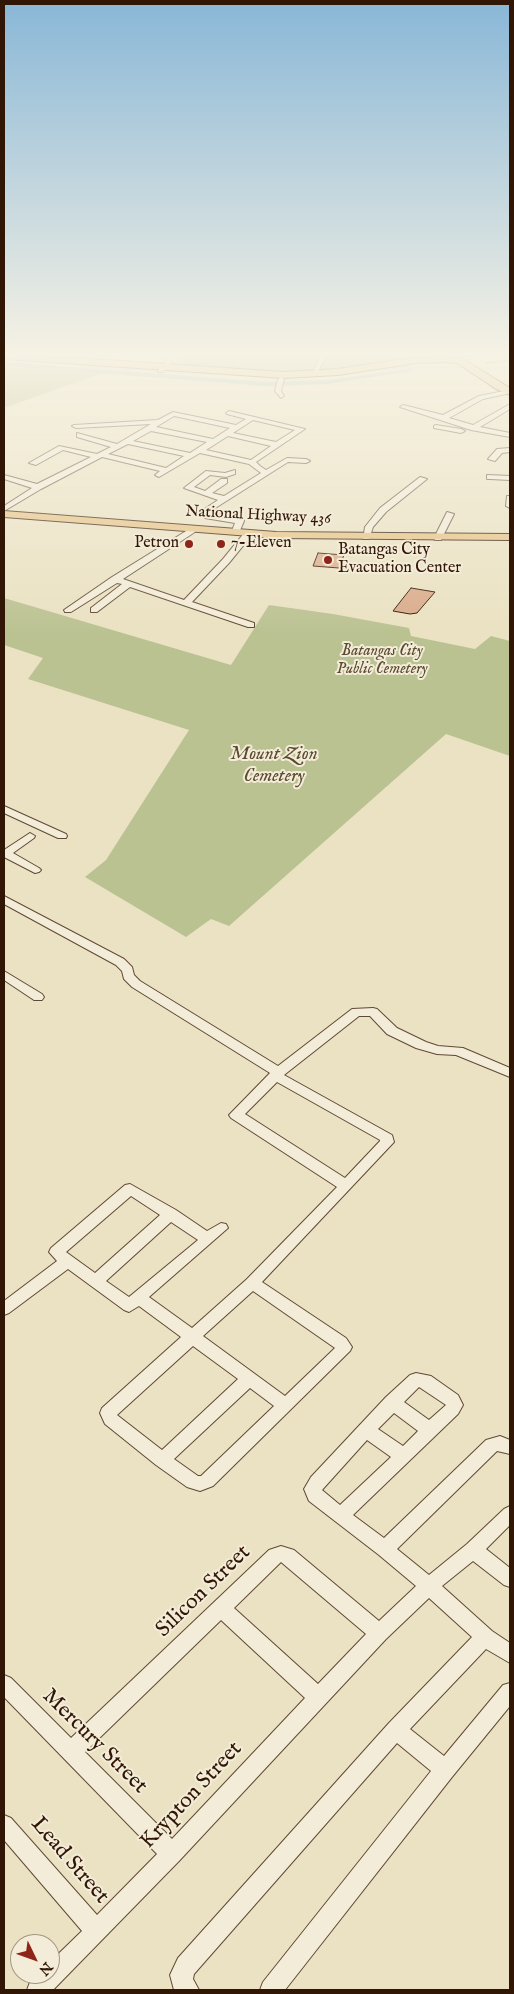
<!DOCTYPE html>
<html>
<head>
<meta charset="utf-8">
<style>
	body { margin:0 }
	#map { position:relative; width:514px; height:1994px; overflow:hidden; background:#ebe2c3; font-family:"IM FELL English",serif }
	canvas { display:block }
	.frame { position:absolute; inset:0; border:5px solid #321605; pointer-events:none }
	.north { position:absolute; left:10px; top:1934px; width:50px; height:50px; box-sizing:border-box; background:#f2ecd8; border:1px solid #a59684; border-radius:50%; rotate:132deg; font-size:14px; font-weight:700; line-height:20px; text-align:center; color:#321605 }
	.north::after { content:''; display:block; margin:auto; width:18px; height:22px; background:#8f2418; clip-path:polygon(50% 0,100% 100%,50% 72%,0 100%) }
</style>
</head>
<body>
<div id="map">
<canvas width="514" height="1994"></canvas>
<div class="frame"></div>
<div class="north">N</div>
</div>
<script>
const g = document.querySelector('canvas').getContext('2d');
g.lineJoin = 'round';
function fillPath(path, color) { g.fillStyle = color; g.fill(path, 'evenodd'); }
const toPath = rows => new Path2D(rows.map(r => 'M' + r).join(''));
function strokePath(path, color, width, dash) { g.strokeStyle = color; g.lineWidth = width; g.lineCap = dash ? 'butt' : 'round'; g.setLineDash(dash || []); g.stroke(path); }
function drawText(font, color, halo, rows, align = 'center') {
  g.font = font + ' "IM FELL English",serif'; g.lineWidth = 4; g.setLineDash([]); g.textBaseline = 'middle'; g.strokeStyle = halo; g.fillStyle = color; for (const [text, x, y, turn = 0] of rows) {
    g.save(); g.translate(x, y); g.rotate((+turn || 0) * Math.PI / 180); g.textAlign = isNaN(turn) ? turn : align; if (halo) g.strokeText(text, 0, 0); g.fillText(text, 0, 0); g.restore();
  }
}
fillPath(toPath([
	[184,353,322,353,312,373,285,373,179,367,175,364],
	[328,353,405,353,412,356,406,359,318,372],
	[4,367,102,373,4,408],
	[4,598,231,665,269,605,333,614,409,628,411,636,475,649,491,636,510,641,510,756,446,734,229,926,211,919,186,937,85,877,106,860,189,730,28,679,43,658,4,645]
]), '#bbc292');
strokePath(toPath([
	[486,363,510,360]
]), '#727974', 2);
fillPath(toPath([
	[4,362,266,382,328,380,409,369,412,371,328,384,266,386,4,366,4,362]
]), '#9cbbbe');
const building = toPath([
	[318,553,344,555,339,568,313,566,318,553],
	[411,588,435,592,417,613,410,614,393,611,411,588]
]);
fillPath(building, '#daab8b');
strokePath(building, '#321605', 1);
const minor = toPath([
	[172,353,178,353,163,372,159,372,158,371,172,353],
	[322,353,328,353,316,375,312,375,322,353],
	[432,353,441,353,463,361,458,362,432,353],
	[281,377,284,379,281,391,284,396,281,398,275,391,278,379,281,377],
	[504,391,507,393,506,394,483,399,449,418,473,425,510,404,510,409,480,427,510,433,510,437,471,430,400,407,403,405,443,415,479,396,504,391],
	[229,411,305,429,256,462,260,466,266,470,287,458,306,459,310,461,306,463,288,462,209,512,243,519,244,521,238,535,231,533,235,523,205,518,200,512,218,500,184,488,206,471,225,473,235,470,235,474,226,477,210,475,194,487,205,491,221,479,227,479,227,483,212,493,224,496,261,473,249,464,200,453,159,477,155,475,160,471,102,457,41,489,4,511,4,506,32,488,4,479,4,475,37,484,91,457,63,450,36,465,29,463,59,446,97,454,111,447,77,437,77,433,117,444,151,424,76,428,72,426,74,425,158,420,173,412,236,425,246,419,227,414,226,413,229,411],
	[174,416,230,428,213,439,156,427,174,416],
	[253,420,295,430,276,442,233,433,253,420],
	[151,431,207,442,190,453,133,441,151,431],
	[228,436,271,446,251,460,206,450,228,436],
	[128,444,184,456,166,468,108,454,128,444],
	[436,425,461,429,465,431,461,433,434,428,434,426,436,425],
	[510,448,510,452,502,453,495,461,488,459,497,449,510,448],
	[487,475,510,476,510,480,490,479,487,479,487,475],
	[420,477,427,479,386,512,373,527,369,539,363,539,365,527,380,508,420,477],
	[507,496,510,496,510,508,506,506,507,496],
	[447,512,454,514,441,540,435,540,434,538,447,512],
	[191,528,198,530,123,579,184,600,223,559,245,532,251,532,251,536,229,563,192,602,254,623,254,627,248,627,130,587,97,612,91,612,91,608,122,584,117,583,71,612,65,612,64,610,112,577,191,528],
	[4,806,66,834,67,836,66,838,58,838,4,813,4,806],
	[30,833,35,836,34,838,13,853,39,868,41,870,39,872,35,873,4,857,4,850,30,833],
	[4,896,124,959,132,967,134,975,140,981,278,1066,352,1009,373,1008,377,1009,397,1028,426,1042,438,1046,463,1048,510,1068,510,1077,456,1055,437,1054,416,1048,387,1034,370,1016,359,1016,284,1075,392,1135,394,1142,262,1282,346,1338,352,1347,350,1351,213,1486,200,1491,187,1487,156,1465,105,1424,100,1413,102,1408,181,1337,139,1306,129,1312,124,1310,68,1269,9,1313,4,1315,4,1301,57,1261,49,1252,51,1248,125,1185,130,1184,176,1210,207,1231,221,1223,226,1224,228,1228,149,1297,192,1328,247,1279,337,1187,231,1118,229,1115,270,1073,132,987,124,979,122,971,116,965,4,904,4,896],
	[277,1082,380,1140,380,1141,345,1178,245,1114,277,1082],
	[131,1196,160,1215,95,1273,66,1252,131,1196],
	[171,1222,198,1240,129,1297,106,1281,171,1222],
	[253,1291,335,1348,285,1396,203,1336,253,1291],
	[193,1346,238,1379,162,1450,117,1415,193,1346],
	[250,1388,274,1406,201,1476,198,1476,174,1459,250,1388],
	[4,971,42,994,44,997,42,1000,34,1000,4,980,4,971],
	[416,1373,431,1376,458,1395,463,1405,458,1414,353,1515,384,1538,486,1440,500,1436,510,1440,510,1454,497,1451,397,1549,429,1575,467,1544,504,1509,510,1506,510,1525,486,1549,510,1568,510,1587,504,1585,473,1561,442,1586,492,1631,510,1643,510,1663,486,1649,410,1729,444,1756,503,1685,510,1683,510,1706,452,1777,285,1990,260,1990,263,1982,431,1771,397,1743,194,1974,193,1979,199,1990,174,1990,170,1975,178,1958,389,1723,472,1637,429,1598,386,1639,179,1861,53,1990,27,1990,30,1982,38,1974,50,1974,50,1962,82,1931,4,1840,4,1815,11,1818,97,1915,157,1854,4,1697,4,1675,11,1678,71,1738,269,1550,281,1546,294,1550,379,1621,416,1586,379,1555,309,1501,304,1489,311,1477,386,1397,410,1375,416,1373],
	[419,1387,446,1405,429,1420,404,1402,419,1387],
	[394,1413,418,1431,403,1446,378,1429,394,1413],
	[367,1440,391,1457,340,1505,322,1490,367,1440],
	[281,1562,366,1634,318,1684,234,1608,281,1562],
	[221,1620,305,1698,172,1839,85,1752,221,1620]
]);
const major = toPath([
	[4,511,276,532,510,534,510,540,276,538,4,517,4,511]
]);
const highway = toPath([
	[4,353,284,372,338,369,417,357,447,356,463,359,510,388,510,395,496,389,457,363,447,362,417,363,338,375,284,378,4,359,4,353]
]);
strokePath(minor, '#604934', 2);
strokePath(major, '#321605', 2);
strokePath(highway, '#321605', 2);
fillPath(minor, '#f2ecd8');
fillPath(major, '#e6c182');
fillPath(highway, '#e6c182');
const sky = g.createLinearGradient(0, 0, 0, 632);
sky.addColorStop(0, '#89b7d7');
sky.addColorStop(0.56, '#f6f2e4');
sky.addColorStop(1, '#f6f2e400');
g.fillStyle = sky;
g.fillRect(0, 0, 514, 632);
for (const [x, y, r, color] of [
	[189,544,5,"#8f2418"],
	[221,544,5,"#8f2418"],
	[328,560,5,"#8f2418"]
]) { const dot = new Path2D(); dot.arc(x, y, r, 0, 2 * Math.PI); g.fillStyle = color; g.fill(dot); strokePath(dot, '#f2ecd8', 2); }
drawText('16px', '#321605', '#f2ecd8', [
	["National Highway 436",258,516,3]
]);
drawText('16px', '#321605', '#f2ecd8', [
	["Petron",179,544,"right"],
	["7-Eleven",231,544],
	["Batangas City",338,551],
	["Evacuation Center",338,569]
], 'left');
drawText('italic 16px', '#5b4a2f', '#f2ecd8', [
	["Batangas City",382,652],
	["Public Cemetery",382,670]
]);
drawText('italic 19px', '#5b4a2f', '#f2ecd8', [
	["Mount Zion",274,755],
	["Cemetery",274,777]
]);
drawText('22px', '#321605', '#f2ecd8', [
	["Silicon Street",204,1592,-44],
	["Mercury Street",94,1742,45],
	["Krypton Street",192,1796,-47],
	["Lead Street",69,1861,49]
]);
</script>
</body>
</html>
